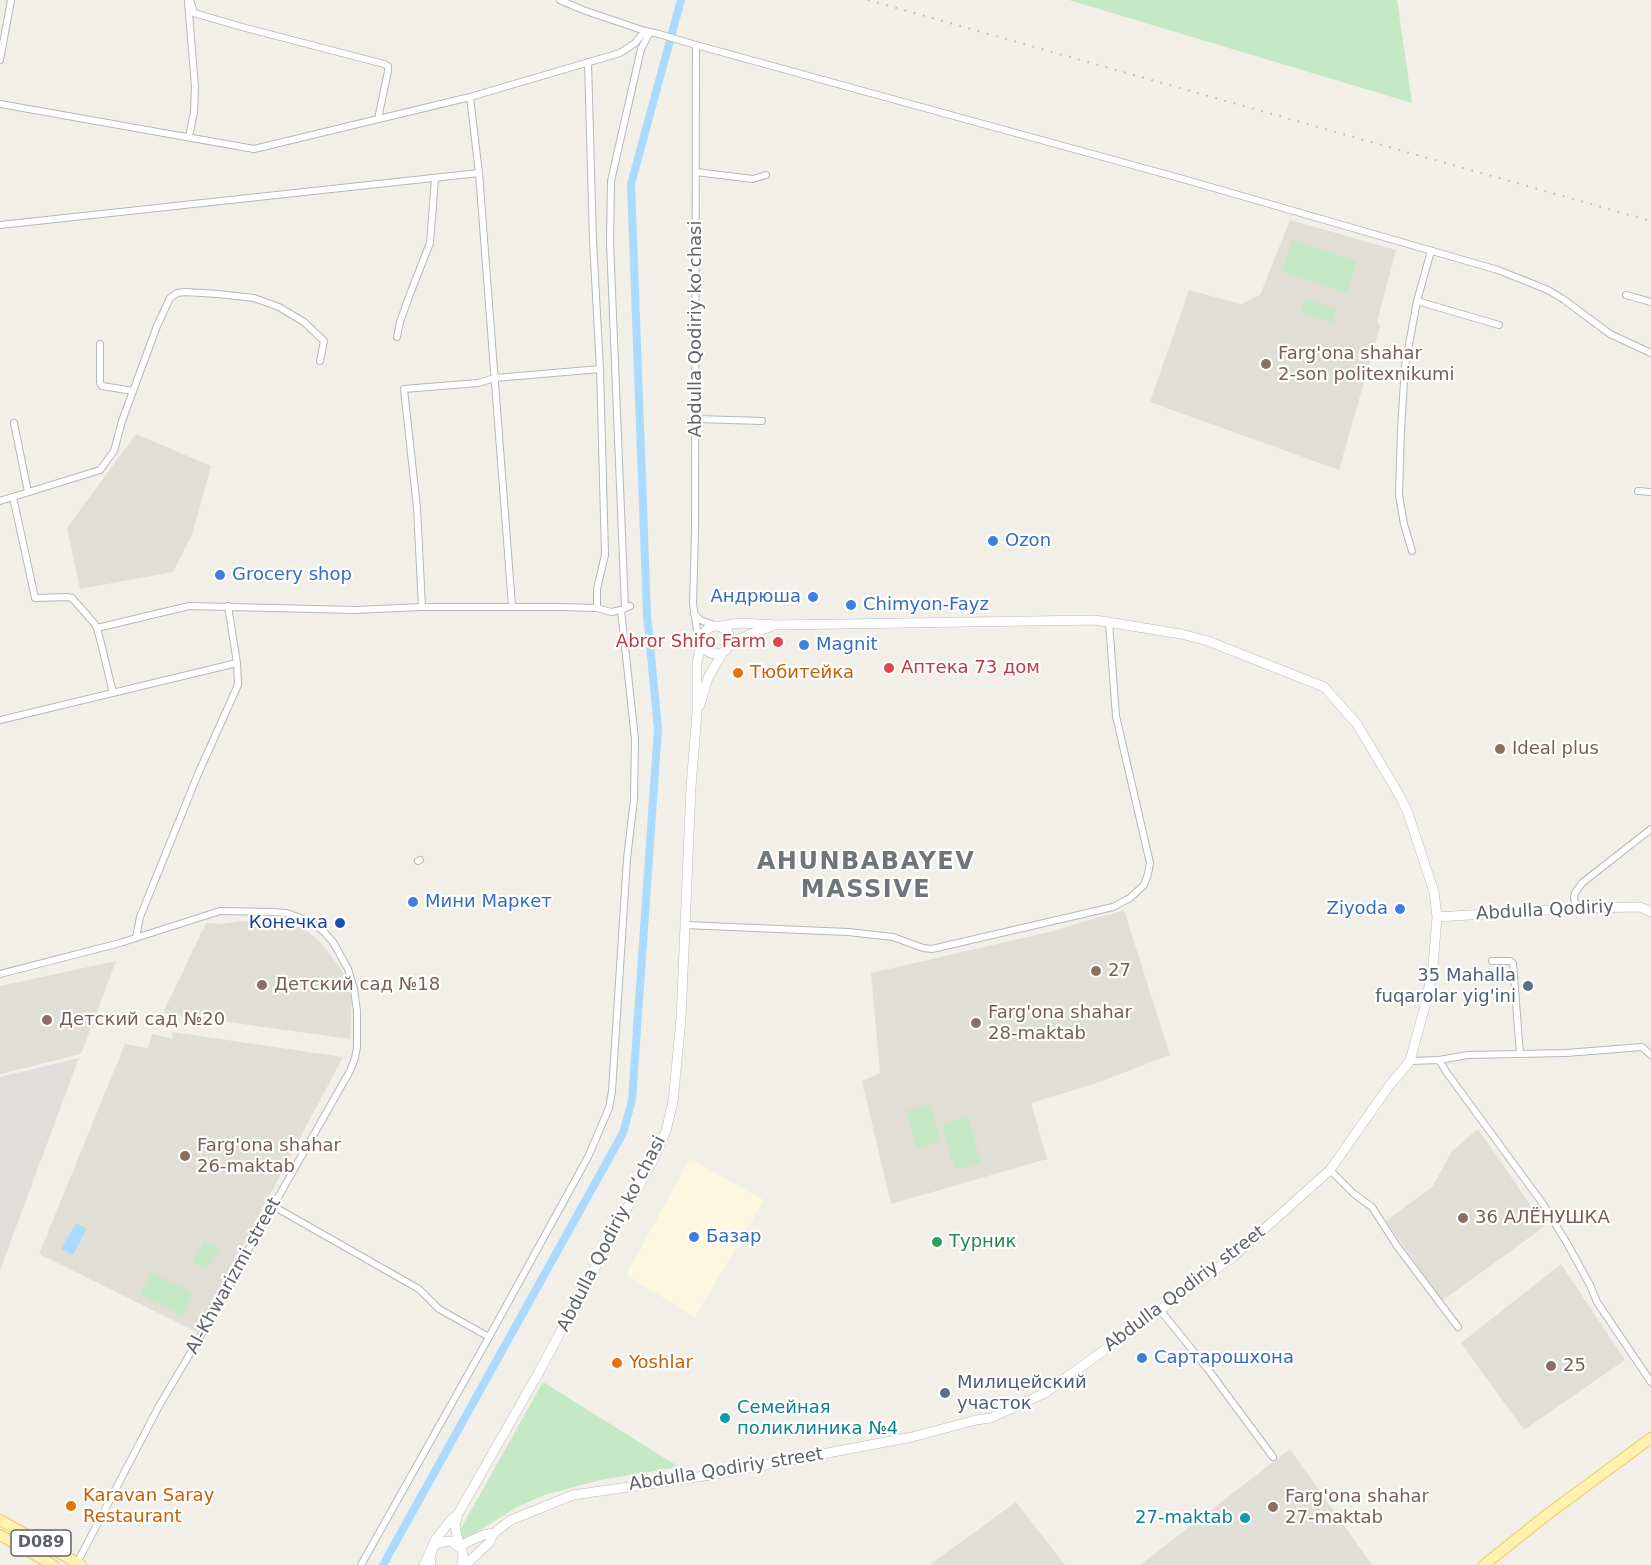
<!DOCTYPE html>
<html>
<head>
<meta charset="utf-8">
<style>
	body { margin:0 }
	canvas { display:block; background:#f1efe8 }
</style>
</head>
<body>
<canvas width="1651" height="1565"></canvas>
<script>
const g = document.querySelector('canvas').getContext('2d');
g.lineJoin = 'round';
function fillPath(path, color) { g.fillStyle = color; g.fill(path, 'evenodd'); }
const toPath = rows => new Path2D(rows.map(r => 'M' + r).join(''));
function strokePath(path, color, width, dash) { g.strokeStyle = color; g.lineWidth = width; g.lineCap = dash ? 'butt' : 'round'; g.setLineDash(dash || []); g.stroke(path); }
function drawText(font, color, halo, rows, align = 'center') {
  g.font = font + ' "DejaVu Sans",sans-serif'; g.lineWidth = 4.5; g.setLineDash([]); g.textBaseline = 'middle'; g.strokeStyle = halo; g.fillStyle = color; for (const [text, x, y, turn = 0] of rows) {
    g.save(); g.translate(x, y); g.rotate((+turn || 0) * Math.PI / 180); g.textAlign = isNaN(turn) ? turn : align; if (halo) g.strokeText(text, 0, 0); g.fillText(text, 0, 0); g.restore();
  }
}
fillPath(toPath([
	[690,1159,764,1200,695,1317,626,1275]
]), '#fef7e0');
fillPath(toPath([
	[79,1058,0,1270,0,1077]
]), '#e0deda');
fillPath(toPath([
	[1290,220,1396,250,1377,322,1380,326,1339,470,1150,402,1189,290,1241,304,1260,295],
	[136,434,211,466,192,535,173,572,80,589,67,528],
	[1124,910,1170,1055,1094,1084,1031,1103,1047,1159,891,1204,862,1081,880,1073,871,973,1049,932],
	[242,921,303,927,320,942,342,970,352,999,350,1039,163,1013,206,923,221,924],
	[116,961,81,1054,0,1074,0,986],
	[172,1032,343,1057,197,1332,39,1254,125,1044,148,1048,152,1034,173,1039],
	[1478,1129,1545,1226,1442,1301,1386,1221,1432,1187,1452,1151],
	[1561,1264,1625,1360,1524,1430,1461,1343],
	[1290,1449,1372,1565,1140,1565],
	[1016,1502,1065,1565,931,1565,932,1563]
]), '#e1ded6');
fillPath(toPath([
	[1069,0,1397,0,1412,103],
	[1292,240,1357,261,1347,293,1282,272],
	[1305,299,1337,308,1332,323,1301,314],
	[930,1104,940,1141,917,1148,906,1110],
	[968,1116,981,1163,955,1170,942,1124],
	[205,1241,219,1248,207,1270,193,1262],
	[151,1272,194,1294,183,1316,140,1294],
	[543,1382,679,1467,600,1480,544,1495,517,1507,469,1537,464,1539,462,1537,460,1530]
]), '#c5e8c5');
fillPath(toPath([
	[76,1223,87,1229,73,1255,61,1249]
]), '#aadaff');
strokePath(toPath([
	[383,1565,623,1133,632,1100,658,729,647,614,631,184,681,0]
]), '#aadaff', 8);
const street = toPath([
	[190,0,194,13,242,27,384,64,388,66,388,71,378,119],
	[560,0,583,10,645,31,659,34,696,45,1183,179,1498,270,1548,290,1563,299,1610,334,1651,353],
	[188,1,195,87,194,112,189,137],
	[696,45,695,533,693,604,697,630,702,638],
	[0,60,11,0],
	[588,62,593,241,600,369,605,555,597,589,597,608],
	[0,104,254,149,470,97,620,53,635,43,645,31],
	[696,172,753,179,766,175],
	[479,173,512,606],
	[0,225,479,173,470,97],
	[1626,295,1651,302],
	[1417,301,1499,325],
	[397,337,400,322,410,294,430,243,435,179],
	[100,344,100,383,102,386,133,391],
	[696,419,762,421],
	[14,423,28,492],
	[1638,491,1651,492],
	[13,497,35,598,67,597,72,598,94,623,97,628,101,643,113,693],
	[0,501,100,470,114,451,122,421,157,326,170,298,177,293,185,292,218,294,254,298,279,307,304,322,324,341,320,361],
	[1412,551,1404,524,1399,495,1401,429,1405,366,1417,301,1431,251],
	[422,607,417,508,404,389,478,383,495,378,600,369],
	[625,608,610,242,611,181,641,49,650,32],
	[694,613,700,620,714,625],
	[97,628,189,606,355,610,422,607,560,607,597,608,611,612,621,610,630,606],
	[0,720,237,663],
	[418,861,420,860],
	[1580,908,1575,902,1574,897,1575,893,1582,883,1651,829],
	[685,925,848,932,893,937,923,948,932,949,1113,907,1130,898,1144,885,1148,874,1150,863,1116,716,1109,622],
	[136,938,140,917,198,774,238,685,237,663,228,606],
	[1492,961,1510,961,1513,963,1520,1054],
	[0,974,120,943,220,911,273,912,287,913,313,923,324,932,333,942,348,969,354,989,357,1011,357,1047,355,1058,350,1071,248,1250,223,1298,159,1406,77,1563],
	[1439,1060,1468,1055,1566,1053,1642,1047,1651,1055],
	[1410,1061,1439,1060,1447,1073,1543,1204,1568,1245,1590,1285,1597,1302,1651,1382],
	[1330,1170,1354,1194,1372,1207,1397,1246,1458,1327],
	[273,1206,419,1289,439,1309,489,1337],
	[1160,1310,1207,1368,1273,1457],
	[361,1565,489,1337,588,1157,609,1108,612,1091,627,859,634,799,635,739,621,610]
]);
const secondary = toPath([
	'702 640a14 14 0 1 1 28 0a14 14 0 1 1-28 0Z',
	[731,642,772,626],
	[700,705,708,678,723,652],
	[1437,917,1580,908,1640,907,1651,912],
	[494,1533,483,1535,459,1546,455,1526,458,1514,539,1372,654,1158,666,1131,673,1102,681,1019,691,787,697,712,697,662,702,642],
	[424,1565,436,1539,451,1520,458,1514],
	[431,1565,430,1558,433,1547,438,1543,449,1541,454,1543,462,1550,463,1556,462,1565],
	[465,1565,489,1543,494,1533,511,1520,573,1495,711,1475,912,1437,976,1420,991,1418,1045,1393,1160,1310,1234,1256,1330,1170,1389,1086,1410,1061,1426,1002,1433,966,1437,917,1434,892,1408,813,1401,798,1357,724,1324,687,1208,641,1181,634,1095,620,779,625,739,623,721,626]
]);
const primary = toPath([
	[0,1520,81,1565],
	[0,1535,53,1565],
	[1484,1565,1544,1517,1651,1438]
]);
strokePath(street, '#b5b8bc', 8);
strokePath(secondary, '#b6babf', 10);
strokePath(primary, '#f2c960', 12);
strokePath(street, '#fff', 6);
strokePath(secondary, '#fff', 9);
strokePath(primary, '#fff2af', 10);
strokePath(toPath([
	[868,0,1651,221]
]), '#b6b7b8', 2, [1.5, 8]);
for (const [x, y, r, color] of [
	[1266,364,6,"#8d6e63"],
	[993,541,6,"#3f7fe0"],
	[220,575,6,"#3f7fe0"],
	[813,597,6,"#3f7fe0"],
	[851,605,6,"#3f7fe0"],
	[778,642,6,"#e0444e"],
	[804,645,6,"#3f7fe0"],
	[889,668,6,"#e0444e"],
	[738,673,6,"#e8710a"],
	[1500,749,6,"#8d6e63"],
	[413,902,6,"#3f7fe0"],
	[1400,909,6,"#3f7fe0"],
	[340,923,6,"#1a4fb4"],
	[1096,971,6,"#8d6e63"],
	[262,985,6,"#8d6e63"],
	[1528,986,6,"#5c6f8a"],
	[47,1020,6,"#8d6e63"],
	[976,1023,6,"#8d6e63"],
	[185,1156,6,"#8d6e63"],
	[1463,1218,6,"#8d6e63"],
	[694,1237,6,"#3f7fe0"],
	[937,1242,6,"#2e9e5b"],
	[1142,1358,6,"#3f7fe0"],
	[617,1363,6,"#e8710a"],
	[1551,1366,6,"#8d6e63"],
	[945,1393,6,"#5c6f8a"],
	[725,1418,6,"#0f9aa8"],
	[71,1506,6,"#e8710a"],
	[1273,1507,6,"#8d6e63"],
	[1245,1518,6,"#0f9aa8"]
]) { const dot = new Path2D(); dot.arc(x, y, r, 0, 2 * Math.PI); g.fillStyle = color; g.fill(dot); strokePath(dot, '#fff', 2); }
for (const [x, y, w] of [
	[41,1543,60]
]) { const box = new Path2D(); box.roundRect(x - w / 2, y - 13, w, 26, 4.5); g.fillStyle = '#fff'; g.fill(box); strokePath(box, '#5f6368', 1.5); }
drawText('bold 16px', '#5f6368', null, [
	["D089",41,1543]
]);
drawText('18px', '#5f6368', '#fff', [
	["Abdulla Qodiriy koʻchasi",696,329,-90],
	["Abdulla Qodiriy",1545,911,-3],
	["Abdulla Qodiriy koʻchasi",612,1234,-63],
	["Al-Khwarizmi street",234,1276,-61],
	["Abdulla Qodiriy street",1185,1289,-37],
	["Abdulla Qodiriy street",726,1470,-9]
]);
drawText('18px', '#785e54', '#fff', [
	["Farg'ona shahar",1278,354],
	["2-son politexnikumi",1278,375],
	["Ideal plus",1512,749],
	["27",1108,971],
	["Детский сад №18",274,985],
	["Farg'ona shahar",988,1013],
	["28-maktab",988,1034],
	["Детский сад №20",59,1020],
	["Farg'ona shahar",197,1146],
	["26-maktab",197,1167],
	["36 АЛЁНУШКА",1475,1218],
	["25",1563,1366],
	["Farg'ona shahar",1285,1497],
	["27-maktab",1285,1518]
], 'left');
drawText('18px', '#366cbe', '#fff', [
	["Ozon",1005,541],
	["Grocery shop",232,575],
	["Андрюша",801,597,"right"],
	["Chimyon-Fayz",863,605],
	["Magnit",816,645],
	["Мини Маркет",425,902],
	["Ziyoda",1388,909,"right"],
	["Базар",706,1237],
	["Сартарошхона",1154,1358]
], 'left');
drawText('18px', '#be3a42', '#fff', [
	["Abror Shifo Farm",766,642],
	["Аптека 73 дом",901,668,"left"]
], 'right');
drawText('18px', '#c56008', '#fff', [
	["Тюбитейка",750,673],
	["Yoshlar",629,1363],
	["Karavan Saray",83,1496],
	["Restaurant",83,1517]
], 'left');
drawText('18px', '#164399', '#fff', [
	["Конечка",328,923]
], 'right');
drawText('18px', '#4e5e75', '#fff', [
	["35 Mahalla",1516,976],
	["fuqarolar yig'ini",1516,997],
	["Милицейский",957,1383,"left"],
	["участок",957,1404,"left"]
], 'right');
drawText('18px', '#27864d', '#fff', [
	["Турник",949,1242]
], 'left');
drawText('18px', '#0d838f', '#fff', [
	["Семейная",737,1408],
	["поликлиника №4",737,1429],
	["27-maktab",1233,1518,"right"]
], 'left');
g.letterSpacing = '1.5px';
drawText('bold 24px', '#70757a', '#fff', [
	["AHUNBABAYEV",866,863],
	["MASSIVE",866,891]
]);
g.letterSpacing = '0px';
</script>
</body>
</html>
